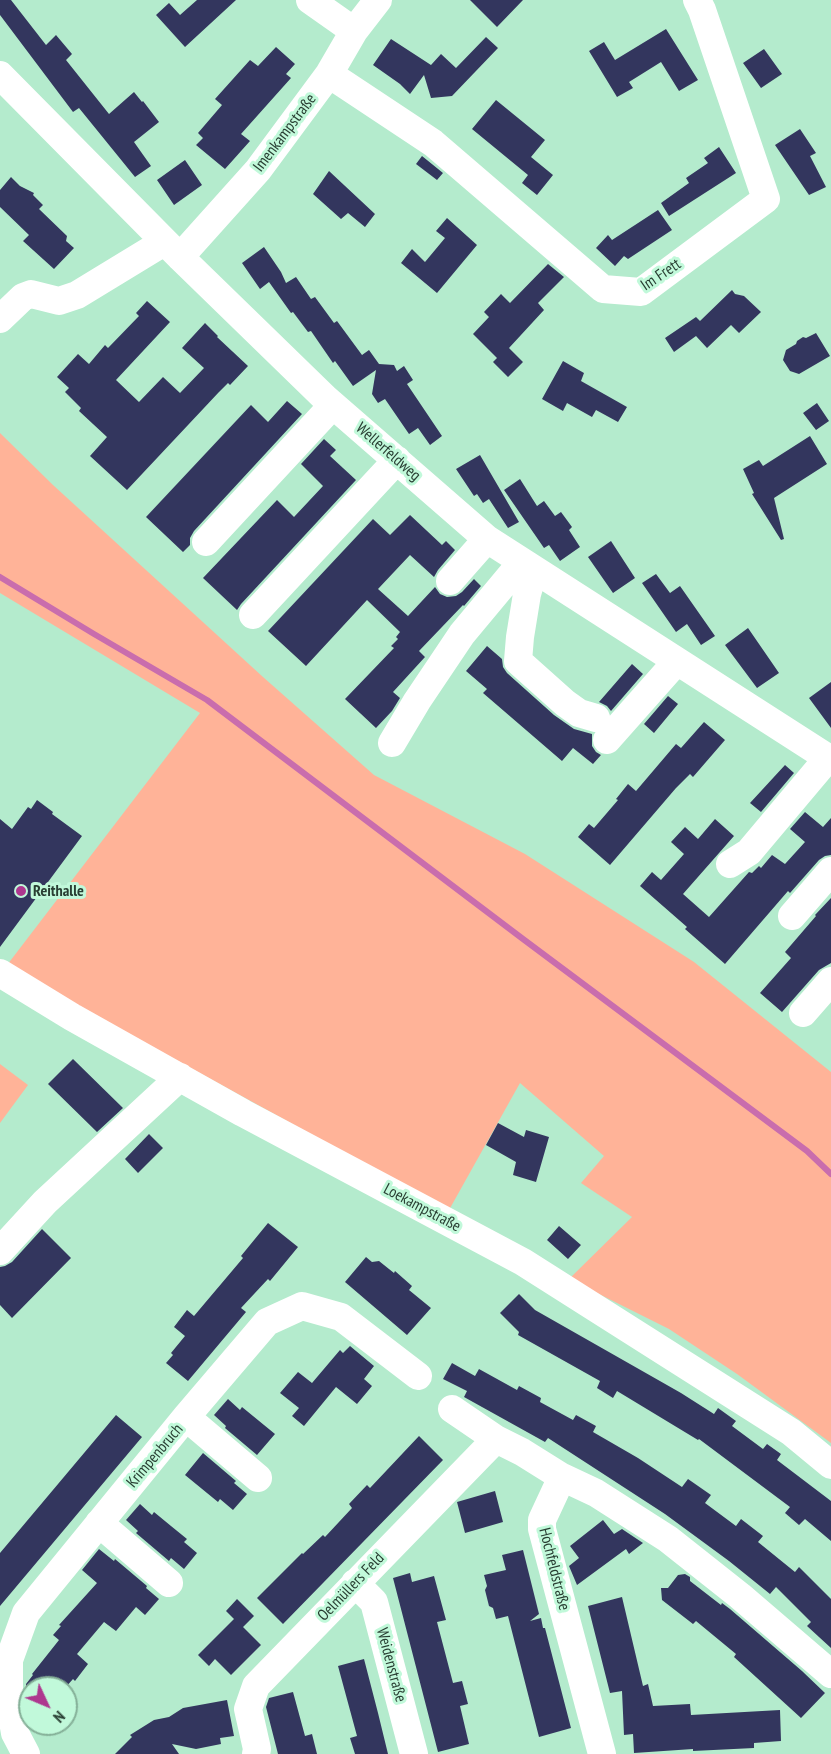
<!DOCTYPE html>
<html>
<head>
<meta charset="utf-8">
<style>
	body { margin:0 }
	#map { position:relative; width:831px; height:1754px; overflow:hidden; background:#b4ebcd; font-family:"PT Sans Narrow",sans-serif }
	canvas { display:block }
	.north { position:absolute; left:18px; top:1676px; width:60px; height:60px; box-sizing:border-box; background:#c1f9da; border:2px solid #84af97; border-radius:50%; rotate:134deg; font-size:16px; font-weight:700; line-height:24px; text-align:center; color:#293f33 }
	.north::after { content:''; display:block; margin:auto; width:21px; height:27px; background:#ae388f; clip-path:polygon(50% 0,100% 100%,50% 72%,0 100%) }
</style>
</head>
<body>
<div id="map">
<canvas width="831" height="1754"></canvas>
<div class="north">N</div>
</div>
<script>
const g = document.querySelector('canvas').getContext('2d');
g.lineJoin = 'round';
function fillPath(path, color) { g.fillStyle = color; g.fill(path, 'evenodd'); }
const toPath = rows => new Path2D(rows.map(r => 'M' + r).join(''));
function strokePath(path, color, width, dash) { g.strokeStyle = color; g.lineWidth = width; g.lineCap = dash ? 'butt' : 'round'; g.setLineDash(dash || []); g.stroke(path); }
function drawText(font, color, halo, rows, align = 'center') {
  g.font = font + ' "PT Sans Narrow",sans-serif'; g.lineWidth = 6; g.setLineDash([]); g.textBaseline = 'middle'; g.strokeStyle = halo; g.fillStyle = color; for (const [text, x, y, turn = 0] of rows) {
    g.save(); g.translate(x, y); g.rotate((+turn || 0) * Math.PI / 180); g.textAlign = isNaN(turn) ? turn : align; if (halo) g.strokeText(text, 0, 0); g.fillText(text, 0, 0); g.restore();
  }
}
fillPath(toPath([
	[0,433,53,485,263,677,374,775,525,854,694,962,831,1072,831,1443,737,1374,669,1329,569,1279,632,1217,581,1183,604,1156,520,1083,449,1210,167,1055,4,969,200,713,0,593],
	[0,1064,28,1085,0,1123]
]), '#ffb398');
strokePath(toPath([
	[0,577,94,634,207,700,523,939,807,1151,831,1174]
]), '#c96dad', 6);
fillPath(toPath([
	[0,0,11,0,46,45,56,35,72,54,66,60,109,114,134,92,142,102,143,101,159,122,134,142,151,166,135,177,79,108,73,112,0,15],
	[197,0,236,0,185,47,156,15,169,3,180,15],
	[470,0,523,0,497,27],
	[666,29,698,80,679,91,661,62,629,82,633,88,617,97,589,51,604,42,615,60],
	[486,37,498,48,452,96,431,98,424,75,410,94,400,84,373,65,391,39,431,65,441,54,456,68],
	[276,47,295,64,286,74,291,78,241,134,250,141,225,169,196,145,203,138,198,133,222,105,215,99,250,60,258,66],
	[764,49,782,74,761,88,743,63],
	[496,100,545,140,531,157,553,175,537,195,522,183,528,175,472,129],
	[800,129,816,153,810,156,826,187,809,195,775,145],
	[719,147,736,173,669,216,661,203,689,183,686,178,708,163,704,158],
	[422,156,443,173,437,180,416,164],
	[185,160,202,185,174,205,157,180],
	[329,171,375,214,365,227,348,213,341,219,313,194],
	[11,177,20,186,34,193,33,195,43,205,39,209,67,236,66,241,74,248,54,269,23,241,29,235,0,207,0,190],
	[658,210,672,230,628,259,624,256,615,266,596,248,608,235,612,240],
	[447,218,477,245,437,293,401,263,412,249,425,262,445,238,436,231],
	[264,247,281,272,286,283,296,277,311,299,315,297,334,323,337,321,362,355,369,350,379,364,394,365,397,371,404,366,413,380,407,384,442,436,430,445,418,428,409,434,385,399,378,403,372,394,376,370,353,386,335,361,333,363,311,331,308,332,293,312,291,313,269,282,260,289,242,263],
	[548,264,564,277,538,303,544,310,509,348,523,362,508,377,493,362,497,358,473,334,489,317,484,312,501,294,510,303],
	[732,290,735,294,744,296,761,312,739,333,731,325,707,348,696,336,674,352,665,338,696,317,700,321],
	[147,301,170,322,116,380,139,402,163,377,180,393,204,368,182,348,205,323,218,336,217,337,248,366,230,385,228,383,219,392,127,490,90,456,107,437,79,411,81,408,65,392,69,388,57,377,78,354,89,364,105,345,108,348,139,316,136,313],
	[816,333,830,356,799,374,790,371,783,360,786,350,796,344,797,341,803,337,806,338],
	[563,361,584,373,581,381,627,407,618,422,596,410,592,417,567,403,563,411,542,399],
	[287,401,302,414,194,531,190,538,190,545,183,552,146,517,251,405,268,422],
	[817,403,829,421,816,430,803,413],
	[810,436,827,464,774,498,784,539,781,540,752,494,754,493,743,469,759,460,763,466],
	[324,439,336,450,330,456,356,480,241,604,237,610,203,578,277,500,294,517,323,486,301,464],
	[480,455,519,522,508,528,489,499,483,503,477,494,474,496,456,469],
	[520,479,537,506,544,501,555,516,561,512,572,527,569,530,580,547,560,561,549,545,544,548,504,490],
	[410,515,442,545,446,541,455,550,438,570,434,577,410,555,378,589,408,616,435,587,440,594,447,597,456,596,462,592,474,579,481,586,464,606,463,605,419,651,425,657,393,692,400,698,392,711,376,728,345,699,394,648,391,646,398,639,396,637,400,632,367,600,306,666,268,631,373,519,390,535],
	[611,541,635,578,613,593,588,557],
	[656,574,670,593,680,586,715,636,701,645,687,624,676,632,642,583],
	[748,628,779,673,757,688,725,645],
	[487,646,502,659,503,667,507,673,554,715,574,729,592,734,592,746,596,752,601,755,593,764,573,748,562,761,483,693,487,689,466,671],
	[632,664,643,674,611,711,607,706,599,702],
	[831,682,831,728,809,698],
	[668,696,678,704,654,733,644,724],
	[704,722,725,740,693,777,690,774,676,788,610,865,578,837,589,824,594,828,618,800,616,799,628,784,636,791,676,744,681,748],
	[785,765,794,773,761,812,750,803],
	[37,800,53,812,52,814,82,836,0,947,0,819,12,829,28,807,31,809],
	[805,812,823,827,831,818,831,855,825,856,819,860,790,893,788,891,725,964,685,929,687,927,640,886,652,872,661,880,684,854,671,842,685,827,698,839,715,819,734,836,683,894,709,917,749,872,752,873,759,866,761,868,772,855,785,864,805,842,790,829],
	[831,898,831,963,819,970,782,1012,760,993,791,958,785,952,816,916,815,915],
	[73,1059,123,1108,97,1132,48,1084],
	[498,1123,524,1137,526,1130,549,1137,536,1182,513,1175,516,1162,486,1145],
	[149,1134,163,1148,138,1173,125,1159],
	[268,1223,298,1247,270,1281,268,1279,241,1308,246,1312,188,1381,166,1363,173,1355,171,1353,185,1336,174,1327,187,1310,194,1316,243,1258,241,1256],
	[559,1226,581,1245,568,1259,547,1240],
	[42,1229,71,1258,12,1318,0,1305,0,1267,5,1266,12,1262],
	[366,1257,372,1262,379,1261,394,1273,395,1271,412,1286,409,1290,431,1308,407,1335,345,1282],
	[519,1294,535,1310,681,1393,714,1414,718,1408,736,1421,732,1426,763,1449,767,1444,781,1454,777,1460,831,1501,831,1541,805,1519,799,1525,785,1513,790,1507,699,1439,698,1440,617,1391,613,1398,597,1388,600,1381,518,1335,519,1332,500,1313],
	[350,1346,374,1366,364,1379,372,1386,357,1404,336,1387,304,1426,292,1416,299,1408,280,1393,298,1372,312,1383,340,1350,343,1353],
	[452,1363,475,1376,479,1369,517,1390,519,1386,541,1398,540,1402,573,1420,576,1415,596,1426,593,1432,638,1458,682,1487,688,1479,711,1495,705,1503,736,1526,741,1519,763,1536,758,1542,795,1572,799,1567,831,1599,831,1648,807,1626,811,1622,776,1587,770,1594,729,1561,665,1514,548,1438,545,1442,464,1397,467,1391,443,1379],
	[228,1399,240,1410,242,1407,275,1434,257,1455,225,1428,226,1426,214,1415],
	[116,1415,142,1437,0,1606,0,1553],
	[419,1436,443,1460,283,1624,257,1598,302,1553,303,1554,323,1535,325,1537,352,1508,349,1504,367,1485,370,1488],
	[203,1453,236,1481,234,1483,247,1494,233,1510,220,1499,218,1502,185,1475],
	[495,1491,503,1522,465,1533,457,1502],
	[140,1504,152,1515,154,1512,171,1526,187,1539,184,1542,197,1553,184,1569,171,1558,169,1561,136,1533,138,1531,126,1520],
	[603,1520,614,1534,622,1529,643,1543,629,1554,626,1549,577,1585,569,1566,579,1558,570,1546],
	[99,1549,114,1561,115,1559,147,1586,146,1588,159,1599,145,1615,136,1607,116,1631,104,1622,77,1654,88,1664,75,1681,73,1679,65,1688,26,1688,26,1684,33,1675,32,1674,59,1640,53,1635,61,1626,59,1625,97,1583,82,1570],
	[523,1550,539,1614,530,1621,541,1618,543,1628,545,1628,571,1728,539,1737,508,1616,496,1619,493,1608,489,1606,485,1590,487,1586,484,1575,506,1570,502,1555],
	[410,1573,412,1582,434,1576,446,1620,437,1622,453,1683,462,1681,468,1704,460,1706,469,1744,438,1752,393,1578],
	[685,1574,690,1577,690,1581,721,1605,722,1603,730,1609,802,1671,825,1693,801,1718,734,1657,736,1654,696,1621,693,1624,662,1600,661,1588,668,1588,678,1575],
	[622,1597,643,1686,648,1684,653,1706,690,1704,691,1715,780,1710,781,1741,754,1743,754,1748,693,1751,693,1749,634,1753,633,1734,624,1735,622,1691,610,1693,588,1606],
	[237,1599,254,1616,243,1627,261,1645,231,1675,215,1659,209,1666,198,1655,234,1619,226,1611],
	[364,1659,378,1713,388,1754,355,1754,350,1738,357,1736,338,1666],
	[293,1692,305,1736,312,1734,317,1754,278,1754,266,1707,269,1698],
	[227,1700,234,1736,220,1738,221,1744,196,1749,172,1744,179,1754,115,1754,132,1737,130,1735,154,1720,169,1717,183,1708]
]), '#33365e');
strokePath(toPath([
	[310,0,354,31],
	[329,74,433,143,603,289,641,292,766,199,702,10,697,0],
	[0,75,180,257,325,398,487,539,831,760],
	[180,257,258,170,329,74,354,31,378,0],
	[0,319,23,297,31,294,59,301,77,295,164,242],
	[206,542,333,405],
	[534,570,527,594,520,637,518,661,565,703,579,713,596,718],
	[450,581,487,539],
	[253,615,397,460],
	[607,740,677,661],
	[392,743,417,701,462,634,522,562],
	[730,864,749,852,828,758],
	[792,916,831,871],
	[0,973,72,1017,243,1113,523,1262,791,1432,831,1465],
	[803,1013,831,981],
	[0,1251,45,1202,180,1077],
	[452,1409,496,1439,522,1452,562,1477,542,1520,542,1529,602,1754],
	[186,1417,258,1478],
	[562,1477,596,1493,668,1539,740,1596,831,1674],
	[99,1523,169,1583],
	[355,1583,374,1602,414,1754],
	[26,1754,15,1733,9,1699,9,1660,26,1613,186,1417,267,1322,302,1306,341,1317,418,1376],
	[256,1754,257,1749,248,1709,256,1686,496,1439]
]), '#fff', 28);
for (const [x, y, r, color] of [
	[21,891,6,"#ae388f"]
]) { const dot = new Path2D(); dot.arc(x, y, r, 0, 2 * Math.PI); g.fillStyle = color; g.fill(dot); strokePath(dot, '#c1f9da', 2); }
drawText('16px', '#293f33', '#c1f9da', [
	["Imenkampstraße",285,133,-53],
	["Im Frett",661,275,-34],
	["Wellerfeldweg",388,452,41],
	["Loekampstraße",422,1208,28],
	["Krimpenbruch",155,1456,-50],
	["Hochfeldstraße",554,1569,76],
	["Oelmüllers Feld",351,1587,-46],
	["Weidenstraße",391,1665,75]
]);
drawText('bold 16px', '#293f33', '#c1f9da', [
	["Reithalle",33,891]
], 'left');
</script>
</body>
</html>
